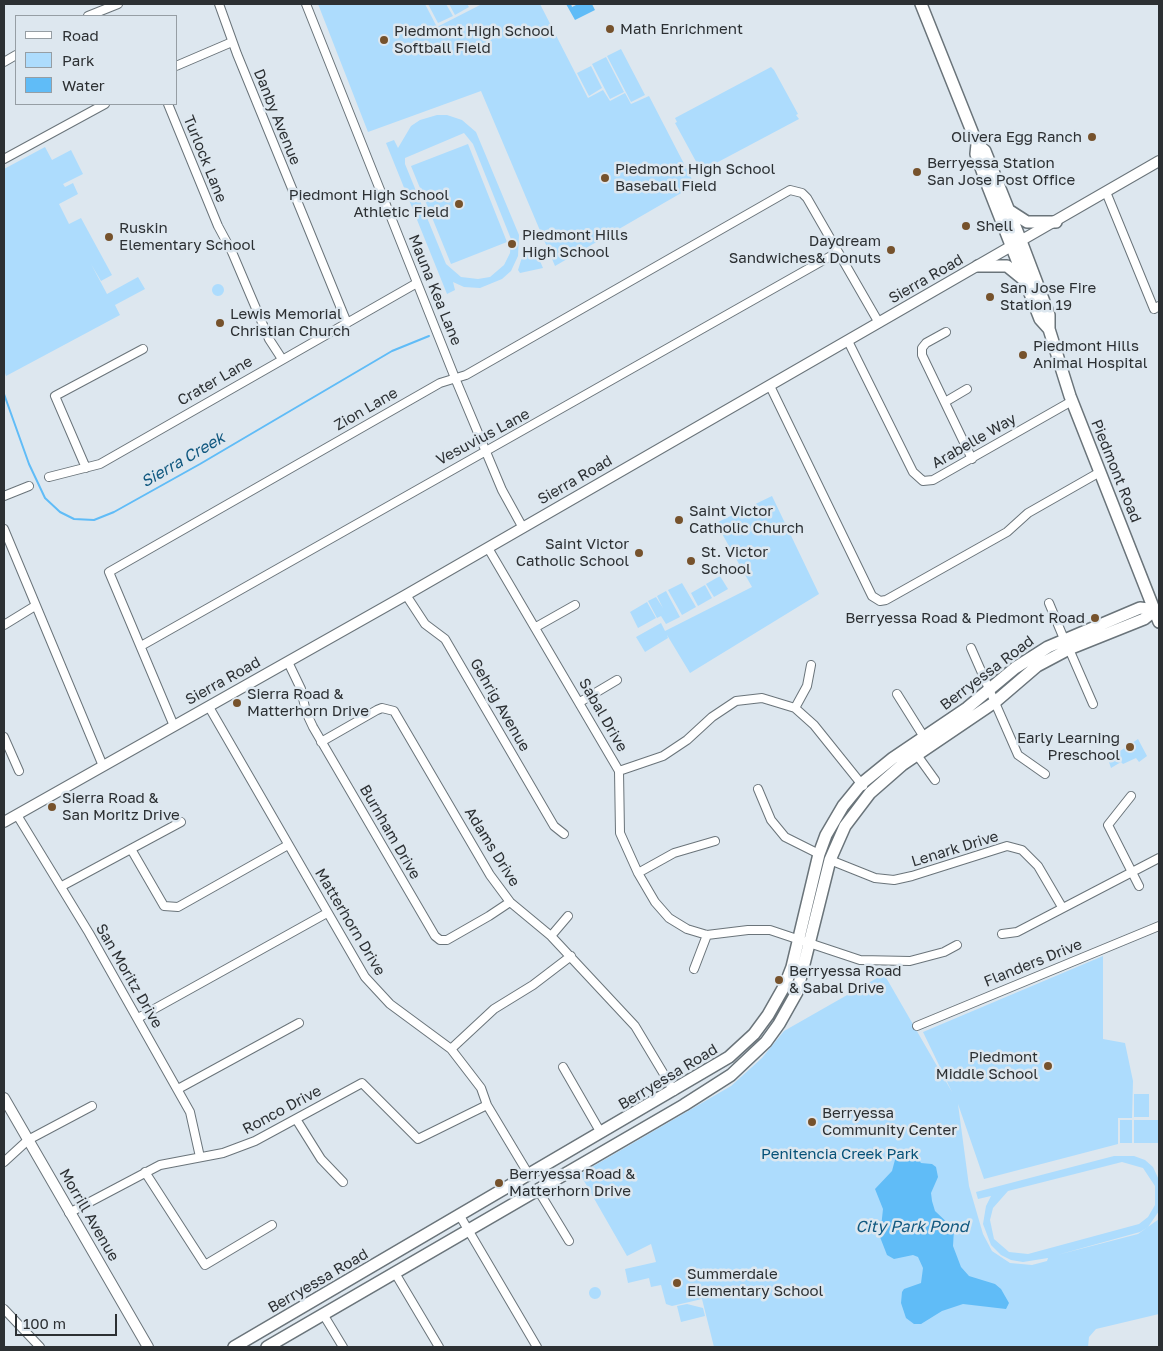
<!DOCTYPE html>
<html>
<head>
<meta charset="utf-8">
<style>
	body { margin:0 }
	#map { position:relative; width:1163px; height:1351px; overflow:hidden; background:#dde7ef; font-family:"Golos Text",sans-serif }
	canvas { display:block }
	.frame { position:absolute; inset:0; border:5px solid #2c3033; pointer-events:none }
	.legend { position:absolute; left:15px; top:15px; width:162px; height:90px; box-sizing:border-box; background:#dde7ef; border:1px solid #969ea4; margin:0; padding:6px 9px; list-style:none; font-size:15px; color:#2c3033 }
	.legend li { display:flex; align-items:center; gap:10px; height:25px }
	.legend b { width:25px; border:1px solid #969ea4 }
	.scale { position:absolute; left:15px; top:1314px; width:102px; height:22px; box-sizing:border-box; border:2px solid #2c3033; border-top:0; padding-left:6px; font-size:15px; line-height:18px; white-space:nowrap; color:#2c3033; -webkit-text-stroke:4px #dde7ef; paint-order:stroke }
</style>
</head>
<body>
<div id="map">
<canvas width="1163" height="1351"></canvas>
<div class="frame"></div>
<ul class="legend">
<li><b style="height:6px;background:#fff"></b>Road</li>
<li><b style="height:14px;background:#addcfd"></b>Park</li>
<li><b style="height:14px;background:#60bcf7"></b>Water</li>
</ul>
<div class="scale">100 m</div>
</div>
<script>
const g = document.querySelector('canvas').getContext('2d');
g.lineJoin = 'round';
function fillPath(path, color) { g.fillStyle = color; g.fill(path, 'evenodd'); }
const toPath = rows => new Path2D(rows.map(r => 'M' + r).join(''));
function strokePath(path, color, width, dash) { g.strokeStyle = color; g.lineWidth = width; g.lineCap = dash ? 'butt' : 'round'; g.setLineDash(dash || []); g.stroke(path); }
function drawText(font, color, halo, rows, align = 'center') {
  g.font = font + ' "Golos Text",sans-serif'; g.lineWidth = 5; g.setLineDash([]); g.textBaseline = 'middle'; g.strokeStyle = halo; g.fillStyle = color; for (const [text, x, y, turn = 0] of rows) {
    g.save(); g.translate(x, y); g.rotate((+turn || 0) * Math.PI / 180); g.textAlign = isNaN(turn) ? turn : align; if (halo) g.strokeText(text, 0, 0); g.fillText(text, 0, 0); g.restore();
  }
}
fillPath(toPath([
	[318,4,425,4,437,27,482,4,540,4,588,98,603,90,610,101,625,93,631,104,649,96,695,185,555,266,481,91,368,132],
	[428,4,446,4,453,16,438,23],
	[449,4,467,4,469,7,455,15],
	[621,49,645,95,631,102,607,56],
	[606,57,624,92,610,99,592,64],
	[591,66,602,88,589,96,577,73],
	[771,67,774,70,798,114,796,115,799,119,703,170,701,166,699,167,675,123,677,122,675,118],
	[437,115,447,115,462,120,476,132,519,235,518,256,511,271,502,279,480,288,464,287,453,282,455,290,447,294,386,143,394,140,398,148,411,126,420,120],
	[464,133,473,144,511,239,510,253,504,265,490,277,478,279,461,277,446,264,405,164,405,158],
	[468,144,507,242,451,264,411,166],
	[45,147,52,160,71,150,83,174,63,184,65,187,73,183,78,194,59,204,69,224,81,218,112,275,101,281,91,264,107,294,138,277,145,289,115,305,120,315,6,376,4,370,4,169],
	[534,247,543,268,520,273,518,270,524,251],
	'212 290a6 6 0 1 1 12 0a6 6 0 1 1-12 0Z',
	[772,496,819,594,690,673,667,635,668,638,645,652,636,637,661,623,665,631,752,587,716,523],
	[720,576,728,589,714,597,706,584],
	[682,583,696,607,682,615,668,590],
	[705,585,712,598,698,606,691,593],
	[666,591,680,617,666,624,661,616,657,618,648,601,656,597,663,608,657,596],
	[647,602,656,618,638,628,630,612],
	[1138,739,1147,756,1139,762,1136,758,1123,764,1121,762,1111,768,1108,759],
	[1103,956,1103,1039,1125,1043,1133,1081,1132,1118,1118,1118,1118,1144,984,1179,958,1104,969,1186,983,1234,992,1251,1010,1263,1032,1265,1047,1261,1048,1258,1023,1262,1011,1260,1001,1255,991,1245,983,1224,986,1206,991,1196,978,1199,976,1192,1114,1156,1134,1156,1145,1160,1153,1167,1159,1180,1159,1211,1148,1227,1140,1232,1057,1255,1138,1234,1159,1219,1159,1314,1096,1329,1089,1337,1088,1347,714,1347,702,1299,672,1306,666,1304,661,1285,651,1287,649,1278,628,1283,625,1269,656,1262,651,1244,627,1256,580,1174,731,1086,762,1058,784,1031,884,974,952,1092,923,1032],
	[1122,1162,1143,1168,1155,1186,1155,1205,1148,1217,1139,1224,1028,1254,1009,1252,994,1239,990,1220,993,1208,1008,1191],
	[1134,1094,1149,1094,1149,1117,1134,1117],
	[1120,1120,1132,1120,1132,1143,1120,1143],
	[1134,1120,1159,1120,1159,1143,1134,1143],
	'589 1293a6 6 0 1 1 12 0a6 6 0 1 1-12 0Z',
	[687,1304,703,1308,705,1316,681,1322,677,1306]
]), '#addcfd');
fillPath(toPath([
	[566,4,571,4,572,7,578,4,592,4,595,10,575,20],
	[908,1149,912,1150,921,1163,932,1164,936,1167,938,1177,931,1193,932,1201,935,1211,954,1229,953,1246,961,1267,969,1276,995,1284,1001,1289,1009,1303,1006,1309,963,1304,942,1311,921,1324,914,1324,906,1318,901,1303,902,1292,904,1289,921,1283,923,1268,918,1257,913,1255,894,1259,887,1255,880,1237,883,1209,875,1189,892,1171,896,1156]
]), '#60bcf7');
strokePath(toPath([
	[4,394,29,464,45,498,60,512,74,519,94,520,114,512,200,464,392,351,429,336]
]), '#60bcf7', 2);
const minor = toPath([
	[219,4,237,54,347,323],
	[306,4,455,378,502,490,523,528],
	[88,16,118,4],
	[4,62,16,55],
	[176,66,232,42],
	[168,104,218,226,232,252,269,339,282,359],
	[4,159,105,104],
	[1106,192,1154,309,1159,306],
	[946,332,926,343,922,348,922,355,972,459],
	[848,341,913,472,923,481,933,480,1072,401],
	[770,386,872,596,880,601,886,600,1007,532,1028,513,1100,472],
	[945,402,967,389],
	[86,468,55,396,143,349],
	[49,477,100,464,417,283],
	[4,496,29,486],
	[4,529,103,766],
	[488,548,619,771,620,833,638,873,655,902,669,918,687,929,707,935,748,930,770,930,860,960,910,961,944,952,957,945],
	[406,595,425,624,445,639,554,826,564,834],
	[1049,603,1064,639],
	[4,625,35,606],
	[536,627,575,605],
	[141,646,838,252],
	[971,648,1018,755,1045,774],
	[1069,649,1093,704],
	[288,662,301,689,306,712,313,727,435,936,440,940,447,940,489,916,510,902],
	[897,694,924,737],
	[580,702,617,680],
	[209,707,365,977,390,1004,451,1049,481,1088,487,1105,529,1175],
	[795,708,807,686,811,665],
	[174,726,109,572,440,383,466,375,790,190,802,193,807,198,879,323],
	[4,737,19,771],
	[321,742,377,710,382,708,394,711,490,875,510,902,551,936,635,1026,674,1091],
	[917,755,935,780],
	[619,771,663,756,687,740,712,717,736,701,762,698,795,708,814,725,863,786],
	[758,789,771,820,785,837,819,854],
	[1131,796,1108,825,1139,886],
	[17,815,89,933,190,1112,200,1157],
	[131,849,164,906,178,907,288,845],
	[830,860,875,878,894,880,912,876,1007,846,1022,850,1038,866,1062,907],
	[638,873,674,853,715,841],
	[62,886,181,822],
	[1002,934,1017,932,1159,858],
	[551,936,568,916],
	[694,969,707,935],
	[138,1018,327,913],
	[917,1026,1159,926],
	[451,1049,494,1009,533,985,571,956],
	[563,1067,601,1133],
	[178,1089,299,1023],
	[296,1119,321,1159,343,1182],
	[4,1162,28,1140,92,1106],
	[145,1172,205,1265,272,1225],
	[538,1190,569,1241],
	[69,1213,160,1165,223,1153,255,1141,362,1083,418,1139,487,1105],
	[460,1216,537,1347],
	[395,1273,439,1347],
	[4,1309,40,1347],
	[323,1314,343,1347]
]);
const tertiary = toPath([
	[4,822,406,595,1159,161],
	[4,1098,148,1347]
]);
const secondary = toPath([
	[921,4,977,144,976,154,987,184,1040,319,1049,329],
	[977,144,985,151,1021,241,1049,315,1049,329,1070,396,1159,622],
	[1010,211,1027,222,1056,222],
	[978,266,1007,266,1023,279],
	[234,1347,729,1057,754,1034,768,1015,785,985,792,967,819,854,826,835,843,806,861,784,893,758,967,708,1015,668,1048,647,1140,608,1155,610],
	[267,1347,684,1105,731,1075,766,1042,779,1024,797,992,830,860,845,826,870,793,902,765,995,702,1037,666,1069,649,1144,619,1155,610]
]);
strokePath(minor, '#6a747a', 10);
strokePath(tertiary, '#6a747a', 12);
strokePath(secondary, '#6a747a', 14);
strokePath(minor, '#fff', 8);
strokePath(tertiary, '#fff', 10);
strokePath(secondary, '#fff', 11);
for (const [x, y, r, color] of [
	[610,29,5,"#76522c"],
	[384,40,5,"#76522c"],
	[1092,137,5,"#76522c"],
	[917,172,5,"#76522c"],
	[605,178,5,"#76522c"],
	[459,204,5,"#76522c"],
	[966,226,5,"#76522c"],
	[109,237,5,"#76522c"],
	[512,244,5,"#76522c"],
	[891,250,5,"#76522c"],
	[990,297,5,"#76522c"],
	[220,323,5,"#76522c"],
	[1023,355,5,"#76522c"],
	[679,520,5,"#76522c"],
	[639,553,5,"#76522c"],
	[691,561,5,"#76522c"],
	[1095,618,5,"#76522c"],
	[237,703,5,"#76522c"],
	[1130,747,5,"#76522c"],
	[52,807,5,"#76522c"],
	[779,980,5,"#76522c"],
	[1048,1066,5,"#76522c"],
	[812,1122,5,"#76522c"],
	[499,1183,5,"#76522c"],
	[677,1283,5,"#76522c"]
]) { const dot = new Path2D(); dot.arc(x, y, r, 0, 2 * Math.PI); g.fillStyle = color; g.fill(dot); strokePath(dot, '#dde7ef', 2); }
drawText('15px', '#2c3033', '#dde7ef', [
	["Math Enrichment",620,29],
	["Piedmont High School",394,31],
	["Softball Field",394,48],
	["Olivera Egg Ranch",1082,137,"right"],
	["Berryessa Station",927,163],
	["San Jose Post Office",927,180],
	["Piedmont High School",615,169],
	["Baseball Field",615,186],
	["Piedmont High School",449,195,"right"],
	["Athletic Field",449,212,"right"],
	["Shell",976,226],
	["Ruskin",119,228],
	["Elementary School",119,245],
	["Piedmont Hills",522,235],
	["High School",522,252],
	["Daydream",881,241,"right"],
	["Sandwiches& Donuts",881,258,"right"],
	["San Jose Fire",1000,288],
	["Station 19",1000,305],
	["Lewis Memorial",230,314],
	["Christian Church",230,331],
	["Piedmont Hills",1033,346],
	["Animal Hospital",1033,363],
	["Saint Victor",689,511],
	["Catholic Church",689,528],
	["Saint Victor",629,544,"right"],
	["Catholic School",629,561,"right"],
	["St. Victor",701,552],
	["School",701,569],
	["Berryessa Road & Piedmont Road",1085,618,"right"],
	["Sierra Road &",247,694],
	["Matterhorn Drive",247,711],
	["Early Learning",1120,738,"right"],
	["Preschool",1120,755,"right"],
	["Sierra Road &",62,798],
	["San Moritz Drive",62,815],
	["Berryessa Road",789,971],
	["& Sabal Drive",789,988],
	["Piedmont",1038,1057,"right"],
	["Middle School",1038,1074,"right"],
	["Berryessa",822,1113],
	["Community Center",822,1130],
	["Berryessa Road &",509,1174],
	["Matterhorn Drive",509,1191],
	["Summerdale",687,1274],
	["Elementary School",687,1291]
], 'left');
drawText('15px', '#2c3033', '#dde7ef', [
	["Danby Avenue",277,117,68],
	["Turlock Lane",205,159,68],
	["Sierra Road",926,279,-30],
	["Mauna Kea Lane",435,290,68],
	["Crater Lane",215,381,-30],
	["Zion Lane",366,409,-30],
	["Vesuvius Lane",483,437,-28],
	["Arabelle Way",974,441,-30],
	["Piedmont Road",1116,471,68],
	["Sierra Road",575,480,-30],
	["Berryessa Road",987,673,-37],
	["Sierra Road",223,681,-29],
	["Gehrig Avenue",500,705,60],
	["Sabal Drive",603,715,60],
	["Burnham Drive",390,832,60],
	["Adams Drive",492,847,58],
	["Lenark Drive",955,849,-17],
	["Matterhorn Drive",350,922,59],
	["Flanders Drive",1033,963,-22],
	["San Moritz Drive",129,976,60],
	["Berryessa Road",668,1077,-31],
	["Ronco Drive",282,1110,-28],
	["Morrill Avenue",89,1215,60],
	["Berryessa Road",318,1281,-30]
]);
drawText('15px', '#055178', '#dde7ef', [
	["Penitencia Creek Park",840,1154]
]);
drawText('italic 16px', '#125980', '#dde7ef', [
	["Sierra Creek",183,460,-30],
	["City Park Pond",912,1227]
]);
</script>
</body>
</html>
